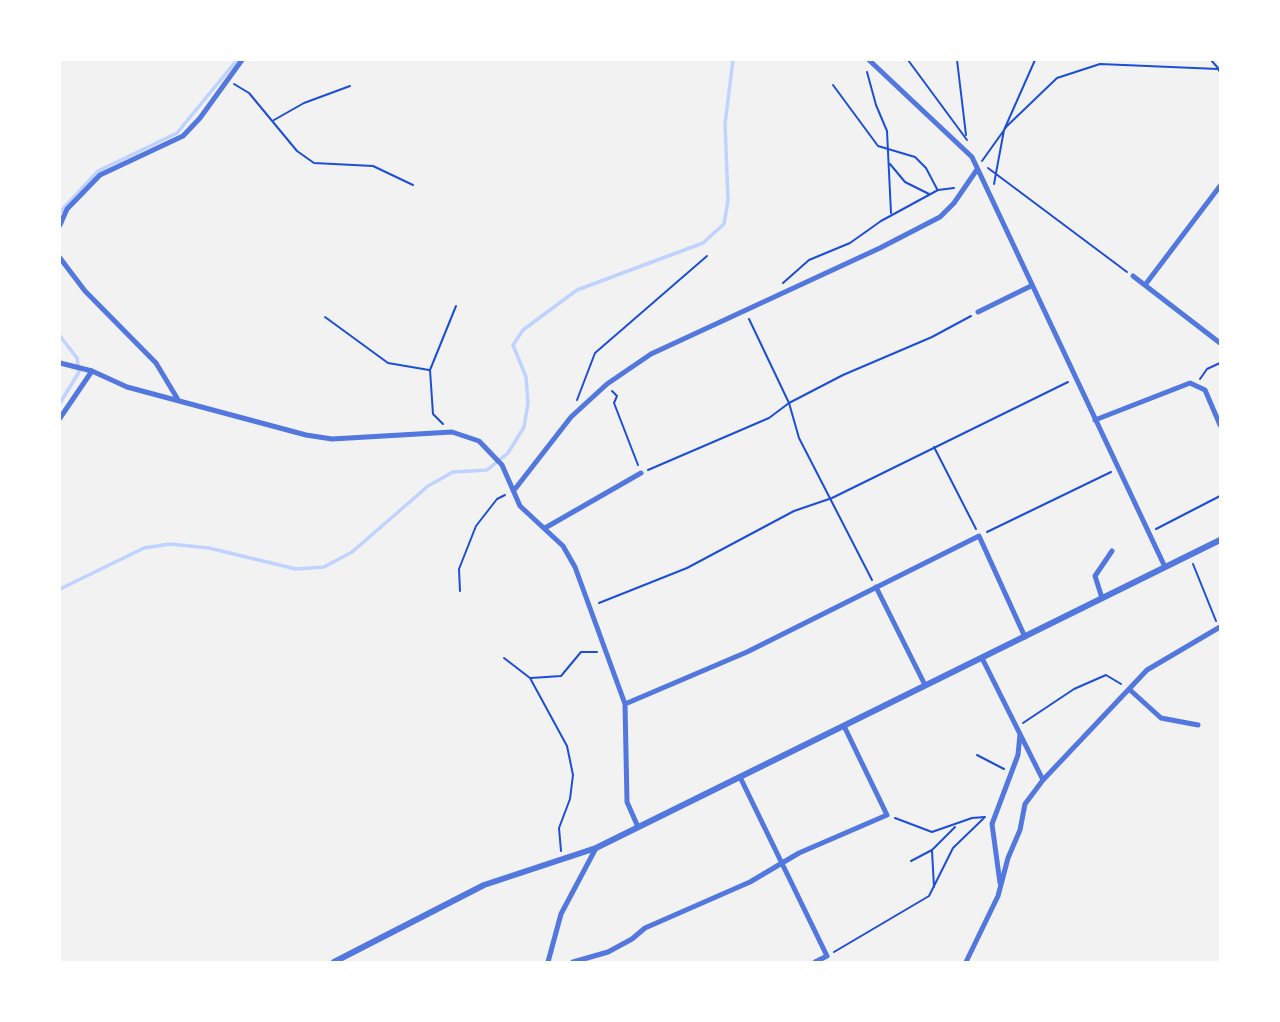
<!DOCTYPE html>
<html>
<head>
<meta charset="utf-8">
<style>
	body { margin:0 }
	#map { position:relative; width:1280px; height:1022px; overflow:hidden; background:#f2f2f2; font-family:"Sofia Sans Condensed",sans-serif }
	canvas { display:block }
	.frame { position:absolute; inset:0; border:61px solid #fff; pointer-events:none }
</style>
</head>
<body>
<div id="map">
<canvas width="1280" height="1022"></canvas>
<div class="frame"></div>
</div>
<script>
const g = document.querySelector('canvas').getContext('2d');
g.lineJoin = 'round';
const toPath = rows => new Path2D(rows.map(r => 'M' + r).join(''));
function strokePath(path, color, width, dash) { g.strokeStyle = color; g.lineWidth = width; g.lineCap = dash ? 'butt' : 'round'; g.setLineDash(dash || []); g.stroke(path); }
strokePath(toPath([
	[60,212,98,171,177,133,237,60],
	[60,336,77,358,79,372,60,403],
	[60,589,144,548,170,544,209,548,296,569,324,567,352,552,428,486,453,472,487,470,508,453,524,427,528,403,526,377,513,345,523,330,577,290,703,243,724,224,728,200,725,124,733,60]
]), '#bfd3fe', 3.5);
strokePath(toPath([
	[908,60,967,140],
	[957,60,966,135],
	[1211,60,1218,68],
	[867,72,876,105,887,131,891,213],
	[234,84,249,93,297,151,314,163,373,166,413,185],
	[833,85,878,146,915,157,926,168,937,189],
	[274,120,304,103,350,86],
	[982,161,1007,126,1057,78,1100,64,1218,69,1220,72],
	[890,164,905,182,929,194],
	[988,168,1127,272],
	[994,184,1004,130,1035,60],
	[783,283,809,260,850,243,881,221,938,190,954,188],
	[325,317,388,363,429,370],
	[749,319,789,403,799,438,872,580],
	[1200,379,1207,369,1220,363],
	[612,391,617,396,614,403,638,465],
	[577,400,595,353,707,256],
	[443,424,433,414,430,370,456,306],
	[934,447,976,529],
	[648,470,769,418,789,403,843,375,932,337,971,316],
	[1156,529,1220,496],
	[987,532,1111,472],
	[1193,564,1216,621],
	[460,591,459,569,476,526,497,499,505,495],
	[599,603,687,568,794,511,832,498,1068,382],
	[504,658,530,678,567,746,573,775,570,799,559,828,561,851],
	[531,678,561,676,581,652,597,652],
	[1023,723,1074,689,1106,675,1121,684],
	[977,755,1004,769],
	[895,818,932,832,972,818,985,817],
	[932,851,934,887],
	[911,861,932,850,955,827],
	[834,952,929,896,953,848,984,818]
]), '#1d4ed8', 2);
strokePath(toPath([
	[869,60,972,157,1165,567],
	[60,225,67,209,100,175,183,136,200,118,242,60],
	[60,258,85,291,156,363,177,398],
	[1133,276,1220,343],
	[1145,285,1220,186],
	[978,312,1031,286],
	[60,363,92,371,127,387,306,435,332,439,452,432,479,441,502,465,520,506,563,546,575,567,625,704,627,802,638,827],
	[60,418,92,371],
	[1095,420,1190,383,1205,390,1220,425],
	[515,489,571,417,607,384,651,354,880,248,940,217,954,203,976,171],
	[545,528,641,473],
	[876,587,925,685],
	[1102,598,1095,576,1112,551],
	[982,658,1043,780,1147,670,1220,627],
	[1129,689,1161,718,1198,725],
	[625,704,747,652,979,536,1025,637],
	[740,777,827,956,815,962],
	[1000,883,992,824,1018,755,1020,734],
	[548,962,561,914,596,848],
	[573,962,608,952,632,939,645,928,750,882,799,853,887,815,844,726],
	[966,962,998,896,1008,858,1020,830,1025,804,1043,780]
]), '#5277de', 5);
strokePath(toPath([
	[334,962,484,885,596,848,1220,540]
]), '#5277de', 6);
</script>
</body>
</html>
